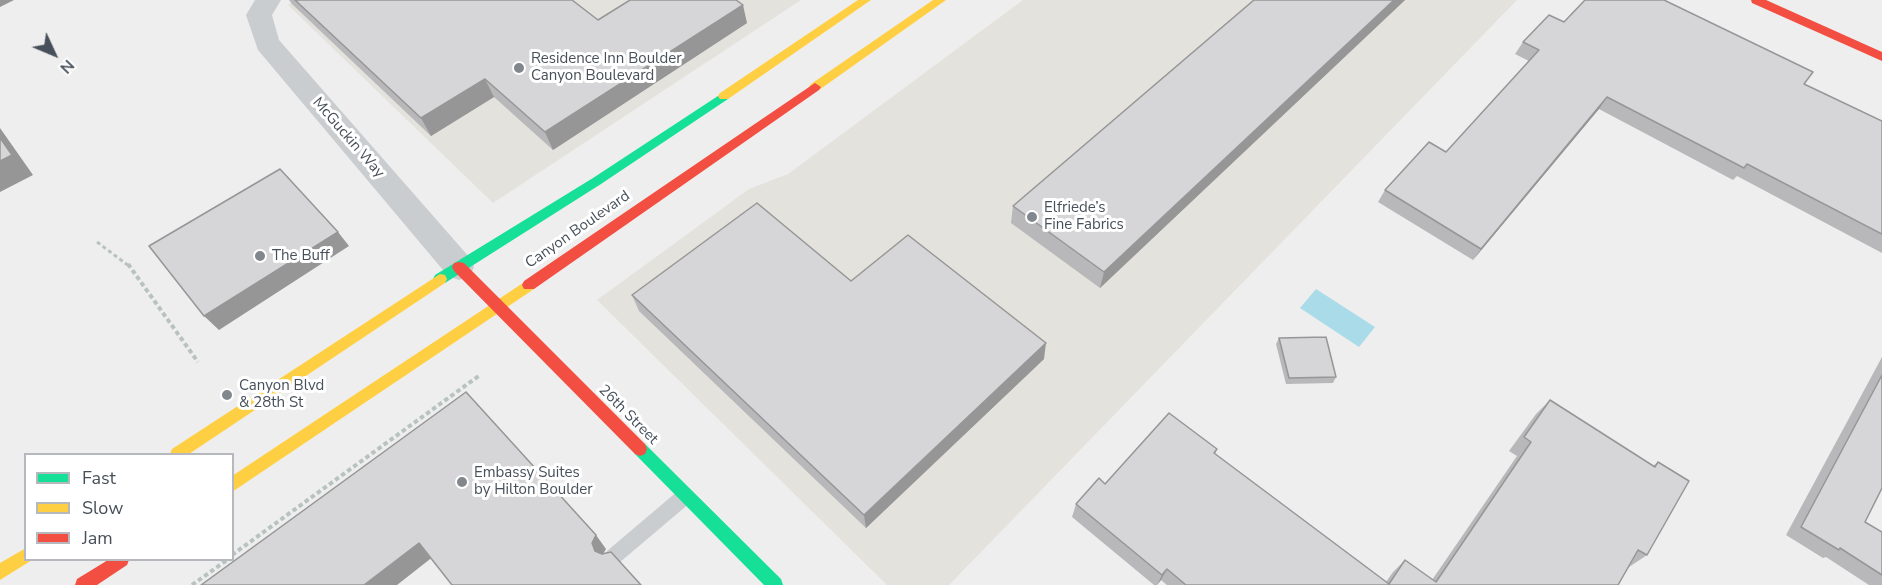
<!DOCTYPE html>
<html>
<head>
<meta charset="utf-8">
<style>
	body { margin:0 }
	#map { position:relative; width:1882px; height:585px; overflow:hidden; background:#efeeee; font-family:"Nunito Sans",sans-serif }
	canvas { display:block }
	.legend { position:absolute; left:24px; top:453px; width:210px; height:108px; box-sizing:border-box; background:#fff; border:2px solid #b5b9bd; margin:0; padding:8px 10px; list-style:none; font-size:18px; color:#47505a }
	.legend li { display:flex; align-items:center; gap:12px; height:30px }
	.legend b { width:30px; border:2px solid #b5b9bd }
	.north { position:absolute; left:24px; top:24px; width:60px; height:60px; -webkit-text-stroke:4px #fff; paint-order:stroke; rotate:134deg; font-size:16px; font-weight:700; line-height:24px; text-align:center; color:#47505a }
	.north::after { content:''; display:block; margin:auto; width:21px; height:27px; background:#47505a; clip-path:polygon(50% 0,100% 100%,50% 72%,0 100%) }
</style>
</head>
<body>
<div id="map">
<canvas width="1882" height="585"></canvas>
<ul class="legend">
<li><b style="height:8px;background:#16e098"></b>Fast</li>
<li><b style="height:8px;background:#ffcf43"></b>Slow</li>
<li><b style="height:8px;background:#f24e42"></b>Jam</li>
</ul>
<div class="north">N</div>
</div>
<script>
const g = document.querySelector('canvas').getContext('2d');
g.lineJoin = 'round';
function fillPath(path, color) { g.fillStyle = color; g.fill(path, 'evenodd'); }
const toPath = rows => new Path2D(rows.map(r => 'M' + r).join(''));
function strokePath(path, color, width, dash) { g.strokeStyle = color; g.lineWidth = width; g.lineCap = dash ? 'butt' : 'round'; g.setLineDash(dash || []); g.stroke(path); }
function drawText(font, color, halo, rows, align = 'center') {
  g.font = font + ' "Nunito Sans",sans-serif'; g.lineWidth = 6; g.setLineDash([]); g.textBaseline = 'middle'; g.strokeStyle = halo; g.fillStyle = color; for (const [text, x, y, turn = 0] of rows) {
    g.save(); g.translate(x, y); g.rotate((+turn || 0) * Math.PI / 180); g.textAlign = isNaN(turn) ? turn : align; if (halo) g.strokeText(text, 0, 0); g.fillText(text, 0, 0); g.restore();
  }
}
fillPath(toPath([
	[295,0,801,0,493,203,288,5],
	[1023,0,1517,0,949,585,887,585,597,300,749,189,788,174]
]), '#e4e2dc');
fillPath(toPath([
	[1316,289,1375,327,1359,347,1300,308]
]), '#aadbe9');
strokePath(toPath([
	[97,242,129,266]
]), '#b8c3bf', 3, [4, 3]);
strokePath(toPath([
	[128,264,198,362],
	[232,555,480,375],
	[192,585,227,560]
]), '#b8c3bf', 4, [4.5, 3]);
fillPath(toPath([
	[685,488,691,490,693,496,691,502,619,563,613,565,607,563,604,557,607,551,679,490,685,488]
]), '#cacdcf');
fillPath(toPath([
	[255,0,281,0,272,15,279,40,470,258,474,267,470,276,459,280,448,276,258,50,246,15,255,0]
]), '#cacdcf');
fillPath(toPath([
	[724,92,730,96,728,99,601,184,445,283,435,283,433,279,435,275,593,178,724,92],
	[640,442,645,444,781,579,783,585,764,585,635,454,633,449,635,444,640,442]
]), '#16e098');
fillPath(toPath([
	[858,0,871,0,728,99,720,99,718,96,720,93,858,0],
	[933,0,946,0,819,90,811,90,809,87,811,84,933,0],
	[440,274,445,275,447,279,445,283,189,454,170,454,172,449,440,274],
	[529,279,534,281,536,285,534,289,232,492,232,476,529,279],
	[26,548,26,560,32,560,0,580,0,563,26,548]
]), '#ffcf43');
fillPath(toPath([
	[1751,0,1766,0,1882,52,1882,61,1752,3,1751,0],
	[815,83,821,87,819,90,534,289,524,289,522,285,524,281,815,83],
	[459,262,464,263,645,444,647,449,645,454,640,456,635,454,454,271,452,267,454,263,459,262],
	[108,560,129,560,127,565,97,585,75,585,77,579,108,560]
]), '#f24e42');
fillPath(toPath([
	[289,0,572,0,598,20,747,23,553,150,494,97,431,136,292,4],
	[1254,0,1405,0,1100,288,1011,223,1013,206],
	[1585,0,1664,0,1664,1,1804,84,1882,121,1882,253,1737,176,1733,180,1599,109,1473,260,1378,202,1385,190,1446,152,1529,61,1515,54,1523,42,1564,22],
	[851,281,1044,359,866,528,639,311,632,295],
	[1279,338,1336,377,1333,383,1286,384,1276,344],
	[1882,357,1882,488,1865,522,1882,532,1882,585,1869,585,1826,557,1823,558,1786,535],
	[1550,400,1653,466,1658,462,1647,555,1629,567,1618,585,1167,585,1161,580,1157,585,1154,585,1072,517,1076,504,1105,484,1217,449,1215,454,1386,582,1393,572,1405,560,1432,580,1517,456,1509,451,1536,414]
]), '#b8b8ba');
fillPath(toPath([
	[0,0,14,0,0,7],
	[1394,0,1405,0,1100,288,1104,272],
	[743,5,747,23,553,150,545,132],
	[485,79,494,97,431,136,421,118],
	[1607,97,1599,109,1473,260,1481,249],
	[0,128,33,175,0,192],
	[338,232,349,246,219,330,204,316],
	[1046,343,1044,359,866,528,864,515],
	[596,535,606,549,602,556,595,551,592,543],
	[419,543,434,556,397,585,364,585],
	[1167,569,1161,580,1157,585,1162,575]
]), '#969697');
const building = toPath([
	[295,0,572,0,598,20,630,0,736,0,743,5,545,132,485,79,421,118,295,0],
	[1254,0,1394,0,1104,272,1013,206,1254,0],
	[1585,0,1664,0,1813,72,1804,84,1882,121,1882,234,1747,164,1744,168,1607,97,1481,249,1385,190,1429,142,1446,152,1539,50,1523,42,1549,15,1564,22,1585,0],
	[0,138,12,155,0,161,0,138],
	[280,169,338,232,204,316,149,246,280,169],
	[757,203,851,281,908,235,1046,343,864,515,632,295,757,203],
	[1326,337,1336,377,1289,378,1279,338,1326,337],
	[1882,375,1882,488,1865,522,1882,532,1882,575,1840,548,1839,550,1801,527,1882,375],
	[466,392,596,535,592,543,595,551,602,554,611,552,641,585,452,585,419,543,364,585,201,585,466,392],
	[1550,400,1655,467,1658,462,1689,481,1647,555,1638,550,1618,585,1186,585,1167,569,1162,575,1076,504,1099,478,1105,484,1169,413,1217,449,1214,453,1389,584,1405,560,1436,582,1531,442,1524,437,1550,400]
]);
fillPath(building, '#d6d6d8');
strokePath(building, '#969697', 1.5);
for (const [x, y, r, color] of [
	[519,68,6,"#82878e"],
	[1032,217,6,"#82878e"],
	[260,256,6,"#82878e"],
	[227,395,6,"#82878e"],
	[462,482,6,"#82878e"]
]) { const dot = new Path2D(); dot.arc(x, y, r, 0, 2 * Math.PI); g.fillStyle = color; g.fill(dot); strokePath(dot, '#fff', 2); }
drawText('15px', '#47505a', '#fff', [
	["Residence Inn Boulder",531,59],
	["Canyon Boulevard",531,76],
	["Elfriede’s",1044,208],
	["Fine Fabrics",1044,225],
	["The Buff",272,256],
	["Canyon Blvd",239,386],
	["& 28th St",239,403],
	["Embassy Suites",474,473],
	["by Hilton Boulder",474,490]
], 'left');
drawText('15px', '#47505a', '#fff', [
	["McGuckin Way",348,138,49],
	["Canyon Boulevard",578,230,-35],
	["26th Street",628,415,45]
]);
</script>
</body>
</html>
